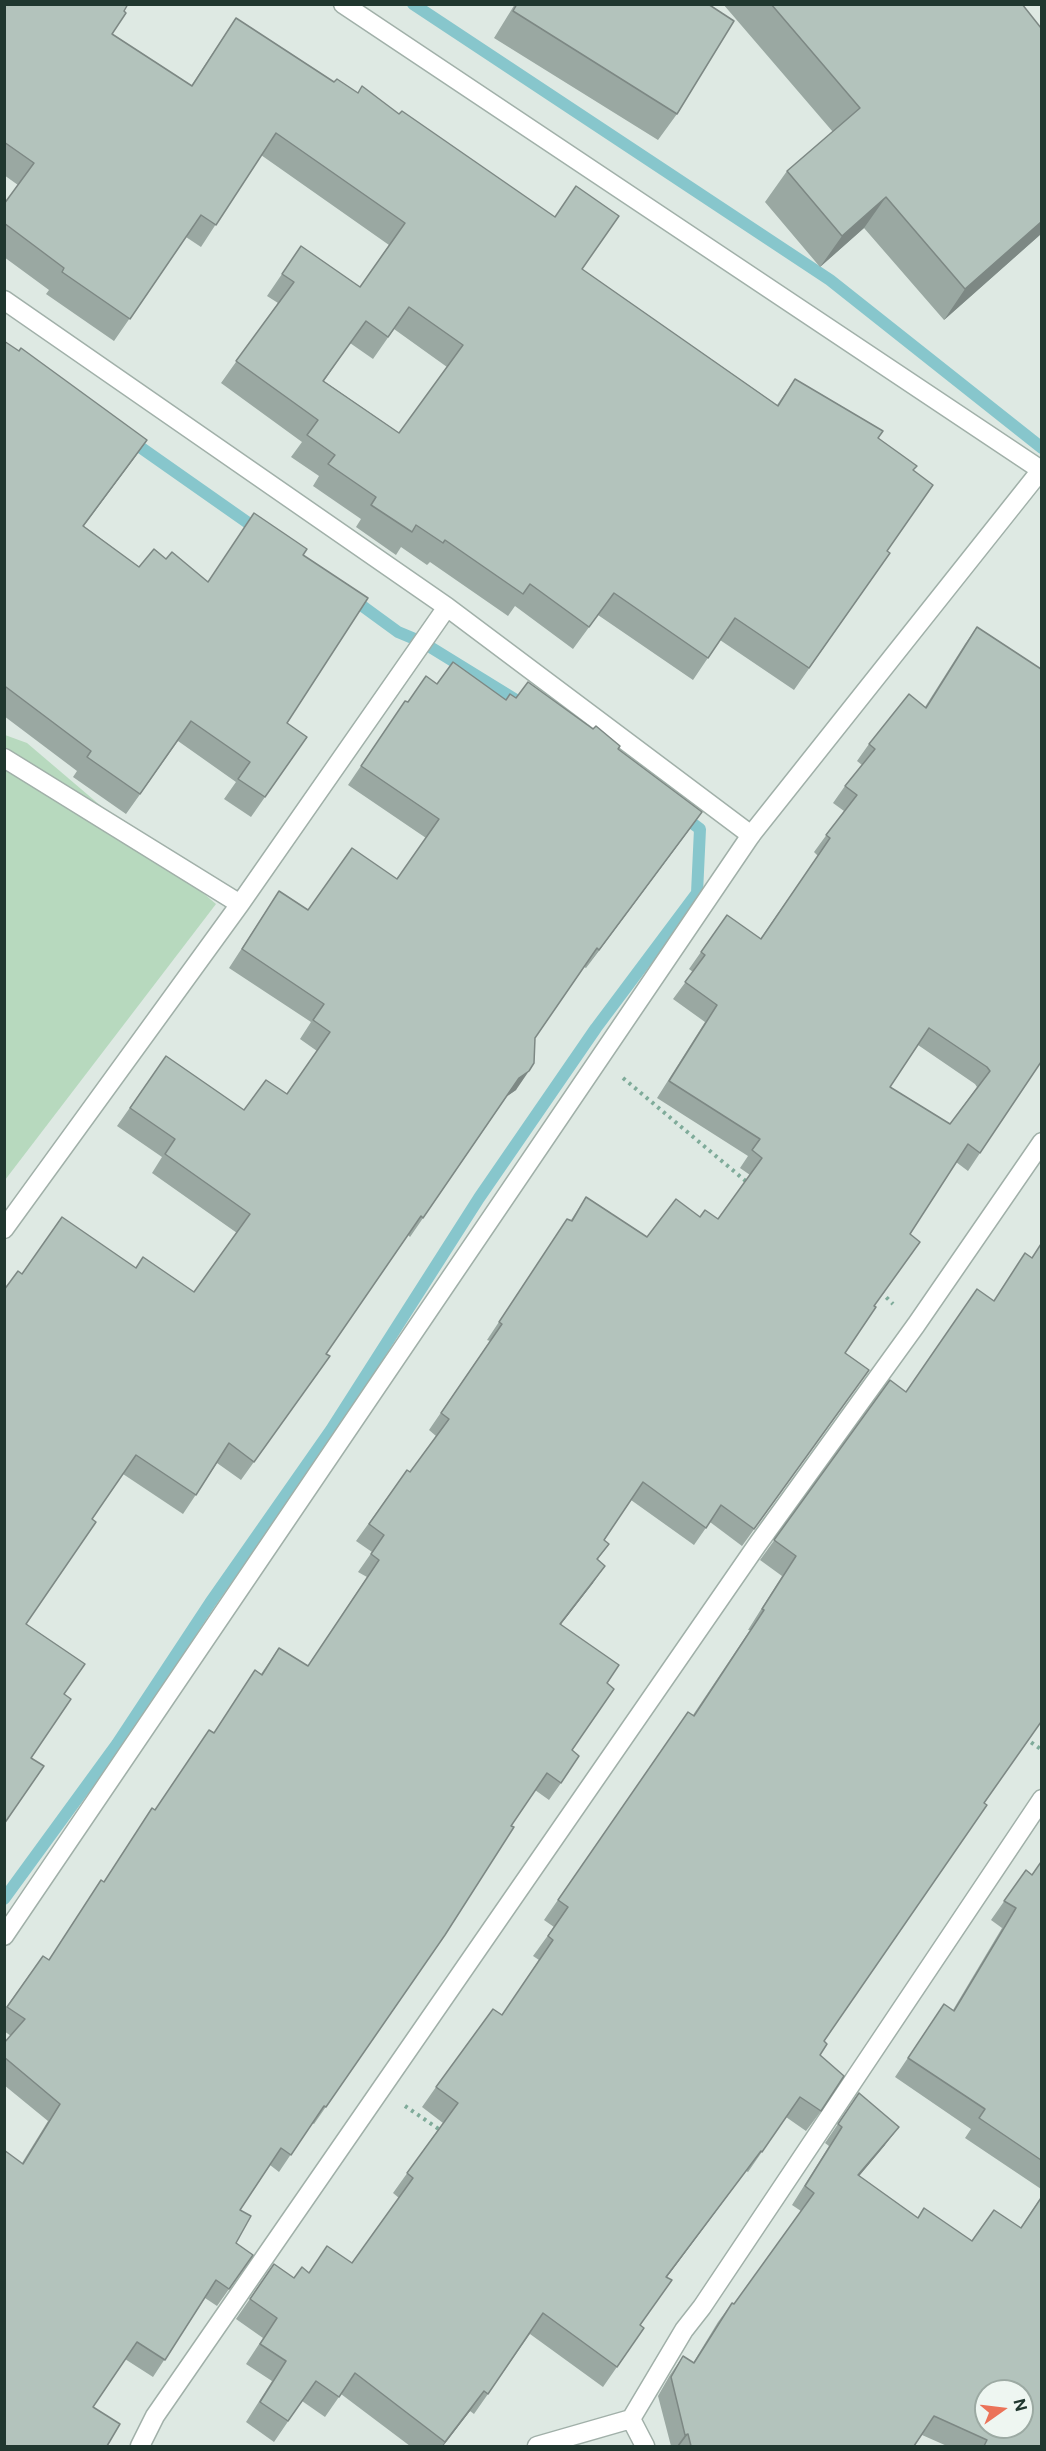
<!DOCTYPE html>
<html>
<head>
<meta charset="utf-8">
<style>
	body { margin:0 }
	#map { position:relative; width:1046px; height:2451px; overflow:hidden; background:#dee9e3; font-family:"Public Sans",sans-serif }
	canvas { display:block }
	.frame { position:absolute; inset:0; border:6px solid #20372f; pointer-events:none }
	.north { position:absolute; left:974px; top:2379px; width:60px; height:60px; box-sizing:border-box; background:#eef6f1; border:2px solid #9caaa3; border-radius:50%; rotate:76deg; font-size:16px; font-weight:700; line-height:24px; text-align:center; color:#20372f }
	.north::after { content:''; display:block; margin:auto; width:21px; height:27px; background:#eb7359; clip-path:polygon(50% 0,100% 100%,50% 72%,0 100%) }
</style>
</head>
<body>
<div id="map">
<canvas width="1046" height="2451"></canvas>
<div class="frame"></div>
<div class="north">N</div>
</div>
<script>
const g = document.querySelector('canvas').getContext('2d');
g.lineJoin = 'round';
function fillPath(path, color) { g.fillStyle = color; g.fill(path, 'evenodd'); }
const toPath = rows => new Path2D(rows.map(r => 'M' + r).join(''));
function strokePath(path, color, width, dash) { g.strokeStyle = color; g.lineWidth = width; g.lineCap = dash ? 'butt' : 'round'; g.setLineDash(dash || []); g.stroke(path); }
fillPath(toPath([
	[5,735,27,743,216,904,5,1180]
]), '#b7d9be');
strokePath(toPath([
	[413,4,830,280,1042,448],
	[130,440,261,532],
	[350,597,398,632,422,642,521,703],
	[4,1899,117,1744,210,1603,331,1430,479,1198,596,1028,697,893,700,829,680,814]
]), '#87c6cc', 12);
const minor = toPath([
	[4,300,447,607,751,835],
	[4,758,240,904],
	[4,1229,240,904,447,607],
	[631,2419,645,2446],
	[140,2446,155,2416,757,1545,916,1325,1042,1142],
	[537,2446,631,2419,684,2330,702,2307,1042,1799]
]);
const tertiary = toPath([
	[4,1936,751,835,1041,470,343,4]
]);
strokePath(minor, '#a1b0a9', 21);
strokePath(tertiary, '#a1b0a9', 21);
strokePath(toPath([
	[623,1078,748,1183],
	[881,1292,893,1304],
	[1025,1738,1042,1750],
	[405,2106,443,2132]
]), '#7fab9a', 4, [3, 4.5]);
strokePath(minor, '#fff', 18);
strokePath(tertiary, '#fff', 18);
fillPath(toPath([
	[4,4,124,11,112,34,191,86,236,18,582,269,777,405,795,379,878,438,913,470,887,551,890,553,794,690,720,640,693,680,598,615,573,649,515,606,508,616,430,562,427,565,401,547,396,555,356,527,361,519,313,486,319,476,291,457,302,442,221,383,278,303,267,296,301,246,360,287,389,245,261,155,201,247,186,237,114,341,46,294,49,290,4,257,4,204,18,185,4,175],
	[394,329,447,367,399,433,324,381,350,343,373,359],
	[515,4,708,4,677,114,658,140,494,38],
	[723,4,1022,4,1041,234,944,320,864,228,820,267,765,202,787,171,833,132],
	[4,341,147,440,84,526,139,567,166,559,208,582,303,555,287,723,307,737,251,817,224,799,236,782,178,741,126,814,73,777,77,771,4,716],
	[977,627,1041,669,980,1153,968,1171,956,1162,910,1234,874,1306,845,1353,869,1370,742,1546,710,1522,694,1545,631,1500,604,1540,609,1544,598,1559,593,1583,561,1624,607,1683,572,1750,561,1783,549,1800,535,1790,511,1826,445,1935,314,2124,312,2123,279,2172,270,2165,240,2210,236,2243,253,2255,217,2306,205,2298,153,2377,125,2359,93,2407,4,2446,22,2163,48,2121,4,2085,4,2043,11,2036,4,2031,4,2010,43,1956,49,1960,101,1880,104,1882,152,1808,155,1810,214,1733,255,1670,261,1674,279,1648,308,1666,367,1577,358,1572,372,1552,356,1541,407,1470,410,1472,436,1436,429,1430,490,1341,487,1340,567,1219,571,1220,586,1197,647,1237,700,1217,718,1219,750,1175,740,1168,748,1156,657,1098,705,1022,673,999,693,972,689,969,727,915,760,939,818,856,814,852,844,811,833,803,845,786,862,765,857,761,869,744,925,707,965,644],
	[918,1045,975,1084,977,1087,950,1124,890,1087],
	[437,684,506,700,516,698,618,750,689,830,586,968,584,967,535,1038,516,1090,507,1096,410,1237,408,1235,326,1354,330,1356,241,1480,217,1463,183,1514,123,1474,92,1519,26,1624,64,1694,31,1758,4,1824,22,1274,136,1267,194,1292,237,1233,152,1173,162,1157,117,1126,166,1056,244,1110,287,1094,317,1051,300,1039,311,1022,229,968,279,891,308,910,397,879,426,838,348,785,405,701,407,702],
	[890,1380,984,1803,824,2041,820,2055,821,2111,806,2131,786,2117,748,2172,746,2171,667,2277,640,2325,644,2328,603,2387,530,2334,474,2414,470,2411,443,2446,410,2446,341,2394,325,2417,302,2401,274,2442,246,2422,272,2381,246,2364,263,2338,236,2319,274,2264,294,2278,309,2272,352,2263,399,2198,393,2193,443,2123,422,2107,436,2087,502,2015,539,1960,533,1956,554,1927,544,1920,688,1712,693,1715,750,1630,748,1630,782,1576,760,1560],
	[1041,1862,1041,2189,965,2138,971,2129,895,2077,944,2004,953,2010,1002,1928,991,1920,1026,1870,1032,1875],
	[859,2093,885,2145,859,2176,918,2218,972,2241,1021,2227,1041,2197,1041,2446,947,2446,922,2435,914,2446,671,2446,658,2396,670,2375,683,2356,693,2363,718,2322,732,2303,734,2304,801,2211,792,2205,829,2146,825,2143]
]), '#9aa8a2');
fillPath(toPath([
	[886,197,864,228,820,267,842,236],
	[1041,222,1041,234,944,320,965,289],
	[147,440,133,460,69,545,83,526],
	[702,812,689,830,586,968,599,950],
	[529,1071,516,1090,506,1097,519,1078],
	[605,1566,593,1583,548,1641,560,1624],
	[899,2127,885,2145,844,2194,858,2175],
	[761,2151,746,2171,652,2297,666,2277],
	[484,2391,470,2411,443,2446,442,2446],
	[688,2434,679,2446,677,2446,685,2435]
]), '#7d8884');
const building = toPath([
	[4,4,128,4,124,11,126,13,112,34,192,86,236,18,334,82,337,79,358,93,362,86,399,114,402,111,555,217,576,186,619,216,582,269,778,406,795,379,883,431,878,438,917,466,913,470,933,485,887,551,890,553,809,668,735,618,708,658,614,593,589,627,530,584,523,594,445,540,443,543,416,525,412,532,371,505,376,497,328,464,335,455,307,435,318,420,236,361,294,282,282,274,301,246,360,287,405,223,276,133,216,225,201,215,130,319,62,272,64,268,4,223,4,204,34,163,4,142,4,4],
	[409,307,463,345,399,433,323,381,366,321,388,337,409,307],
	[517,4,708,4,734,21,677,114,513,11,517,4],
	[771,4,1022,4,1041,28,1041,222,965,289,886,197,842,236,787,171,860,108,771,4],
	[4,341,19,351,21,348,147,440,83,526,139,567,154,549,166,559,172,552,208,582,254,513,307,549,303,555,368,598,287,723,307,737,265,797,238,779,250,762,191,721,140,794,87,757,91,751,6,687,4,689,4,341],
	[977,627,1041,669,1041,1062,980,1153,968,1144,910,1234,920,1242,874,1306,876,1307,845,1353,869,1370,754,1529,721,1505,706,1528,643,1482,604,1540,609,1544,597,1559,605,1566,560,1624,619,1665,607,1683,614,1689,572,1750,579,1756,561,1783,547,1773,511,1826,514,1827,445,1935,326,2107,324,2106,291,2155,281,2148,240,2210,251,2216,236,2243,253,2255,229,2289,216,2280,165,2360,137,2342,93,2407,120,2424,107,2446,4,2446,4,2150,23,2164,60,2104,4,2057,4,2043,25,2019,7,2007,43,1956,49,1960,101,1880,104,1882,152,1808,155,1810,209,1730,214,1733,255,1670,262,1675,279,1648,308,1666,379,1560,371,1554,384,1535,369,1524,407,1470,410,1472,449,1419,441,1413,502,1324,499,1322,567,1219,572,1221,586,1197,647,1237,676,1199,700,1217,705,1210,718,1219,762,1158,752,1150,760,1139,669,1081,717,1005,685,982,705,955,701,952,727,915,761,939,830,838,826,835,857,795,845,786,875,749,869,744,909,694,926,708,977,627],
	[929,1028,987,1067,990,1071,950,1124,890,1087,929,1028],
	[453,662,506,700,510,694,516,698,528,682,593,729,596,726,620,746,618,749,702,812,599,950,597,948,535,1038,534,1063,529,1071,519,1078,423,1218,421,1216,326,1354,330,1356,254,1462,229,1443,196,1495,136,1455,92,1519,96,1522,26,1624,85,1664,64,1694,71,1699,31,1758,44,1766,4,1824,4,1290,18,1271,22,1274,62,1217,136,1268,143,1257,194,1292,250,1214,165,1154,175,1139,130,1108,166,1056,244,1110,266,1080,287,1094,330,1032,313,1020,324,1004,242,949,279,891,308,910,352,848,397,879,439,819,361,766,405,701,408,702,426,676,437,684,453,662],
	[1041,1244,1041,1722,984,1803,987,1805,824,2041,827,2044,820,2055,844,2076,821,2111,800,2097,762,2152,761,2151,666,2277,672,2280,640,2325,644,2328,617,2367,543,2313,488,2394,484,2391,445,2442,355,2373,339,2397,316,2381,288,2421,260,2402,286,2361,260,2344,277,2318,250,2299,274,2264,294,2278,302,2267,309,2273,327,2246,352,2263,413,2178,407,2173,458,2103,436,2087,493,2009,502,2015,553,1940,548,1936,568,1907,558,1900,688,1712,694,1716,764,1610,762,1609,796,1556,774,1540,890,1380,906,1392,977,1289,994,1301,1025,1253,1032,1258,1041,1244],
	[1041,1862,1041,2160,979,2118,985,2109,908,2058,944,2004,954,2011,1016,1908,1004,1901,1026,1870,1032,1875,1041,1862],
	[859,2093,899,2127,858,2175,918,2218,924,2208,972,2241,994,2210,1021,2228,1041,2198,1041,2446,984,2446,987,2440,934,2416,914,2446,691,2446,688,2434,685,2435,671,2377,683,2356,694,2363,732,2303,734,2304,814,2193,805,2186,842,2127,838,2124,859,2093],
	[986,2391,1022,2391,1022,2427,986,2427,986,2391]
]);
fillPath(building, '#b3c3bc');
strokePath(building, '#7d8884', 1.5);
</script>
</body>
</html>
